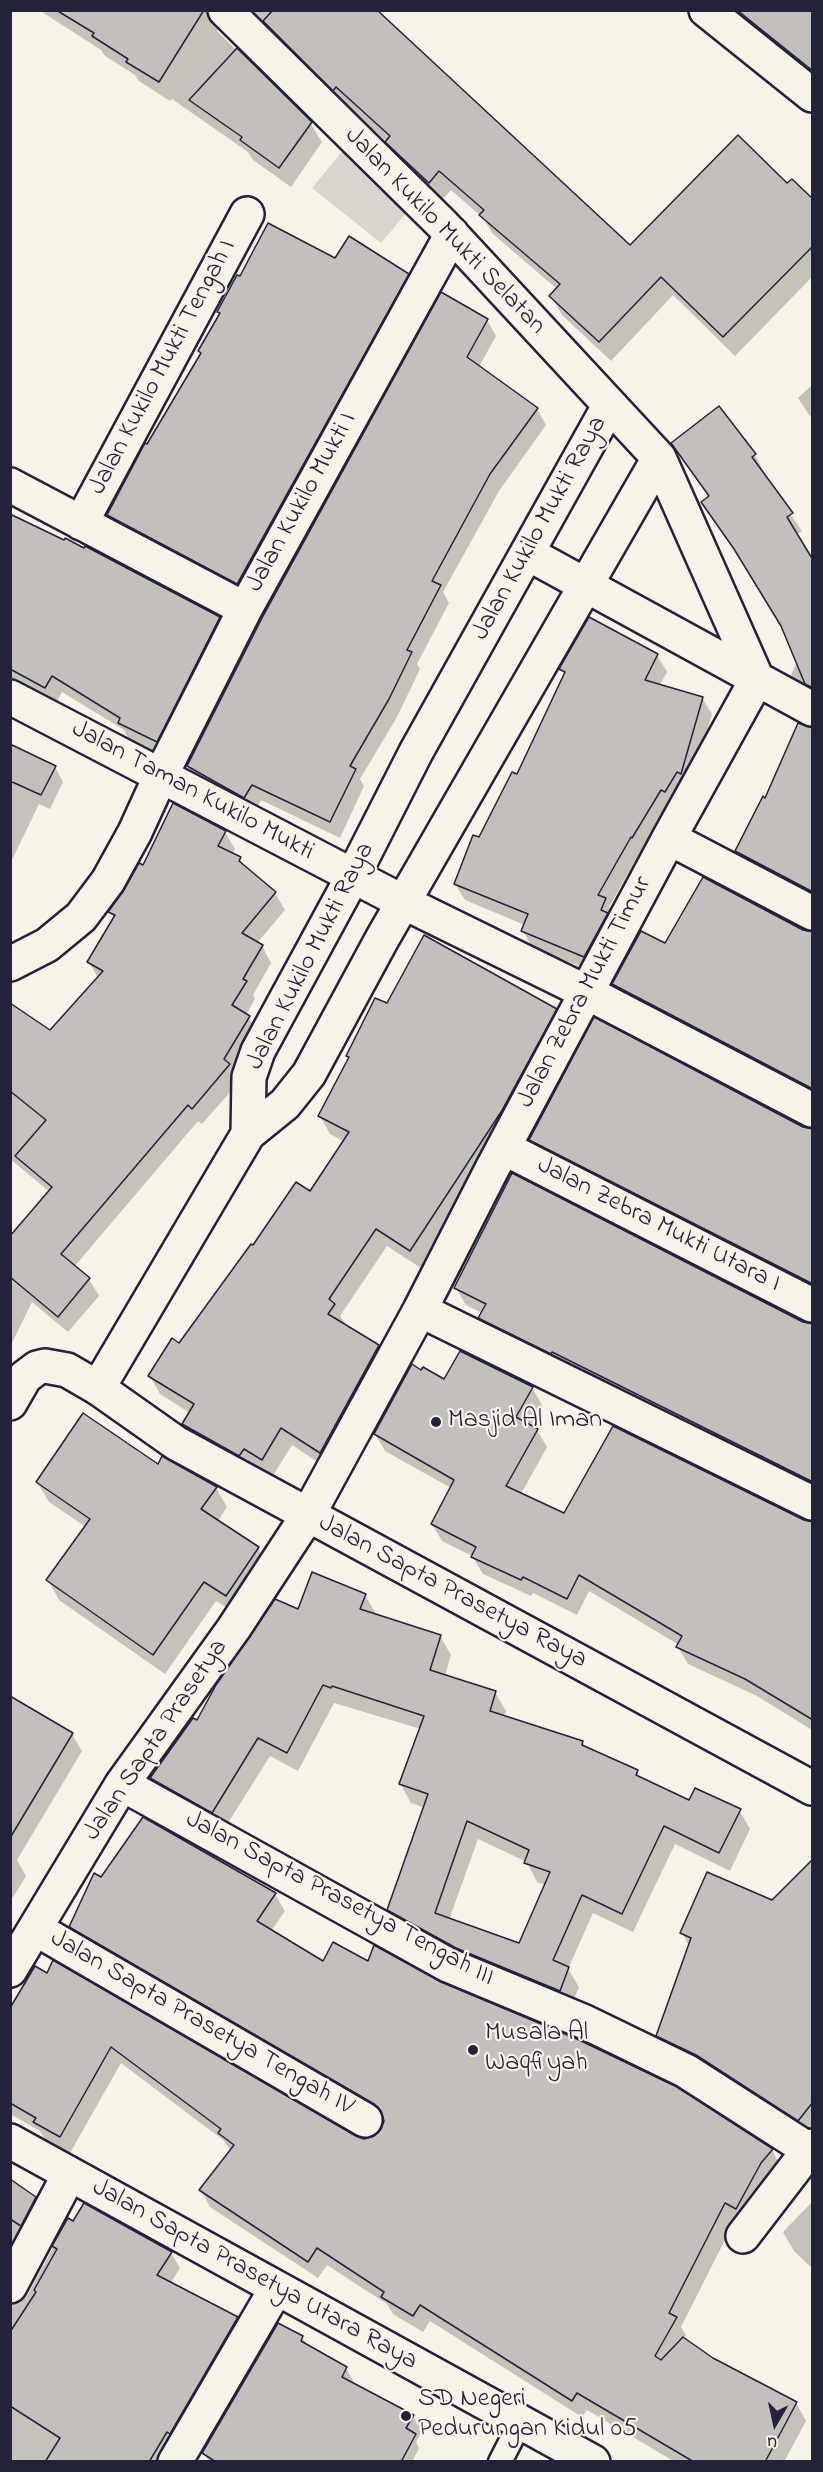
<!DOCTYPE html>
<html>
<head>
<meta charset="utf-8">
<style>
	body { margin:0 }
	#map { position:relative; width:823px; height:2472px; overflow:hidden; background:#f7f3e8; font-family:"Indie Flower",sans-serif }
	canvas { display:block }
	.frame { position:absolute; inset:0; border:12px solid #22223b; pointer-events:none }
	.north { position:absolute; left:745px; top:2394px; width:60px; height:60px; -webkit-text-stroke:4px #f7f3e8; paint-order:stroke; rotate:189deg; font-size:16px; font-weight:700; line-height:24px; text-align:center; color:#22223b }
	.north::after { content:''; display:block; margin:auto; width:21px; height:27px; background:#22223b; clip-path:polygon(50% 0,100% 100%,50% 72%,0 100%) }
</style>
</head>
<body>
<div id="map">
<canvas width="823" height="2472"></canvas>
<div class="frame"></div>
<div class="north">U</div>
</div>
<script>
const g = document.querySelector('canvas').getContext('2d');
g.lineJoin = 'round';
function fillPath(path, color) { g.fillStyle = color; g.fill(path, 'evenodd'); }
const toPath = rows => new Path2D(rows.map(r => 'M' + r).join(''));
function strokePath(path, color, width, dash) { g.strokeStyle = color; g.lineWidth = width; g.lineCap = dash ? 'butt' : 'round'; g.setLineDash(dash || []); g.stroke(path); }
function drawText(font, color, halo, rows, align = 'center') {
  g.font = font + ' "Indie Flower",sans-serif'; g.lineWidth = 4.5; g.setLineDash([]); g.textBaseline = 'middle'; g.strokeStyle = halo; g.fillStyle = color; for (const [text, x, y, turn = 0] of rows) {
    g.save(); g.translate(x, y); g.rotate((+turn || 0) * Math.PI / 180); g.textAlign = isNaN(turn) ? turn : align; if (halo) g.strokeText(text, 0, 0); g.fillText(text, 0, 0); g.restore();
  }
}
fillPath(toPath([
	[344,149,413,205,381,243,312,188]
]), '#d8d5cf');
fillPath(toPath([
	[39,10,374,10,630,247,787,185,812,201,812,277,735,356,673,295,611,361,562,315,551,296,557,289,493,234,483,218,451,190,441,201,398,161,386,141,347,106,345,109,218,25,217,31,310,123,322,142,291,187,253,160,248,152,172,99,170,101,139,81,135,75,105,56,101,50],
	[812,10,812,78,728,11],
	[335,260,408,275,418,292,248,600,118,532,108,515,202,355,200,351,220,315,219,312],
	[487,320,496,336,479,367,537,409,546,425,499,491,443,592,449,603,417,664,420,669,397,717,360,779,364,786,340,838,261,800,254,813,198,782,188,766],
	[812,385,812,419,798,398],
	[672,443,755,455,764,472,762,473,802,531,796,535,812,563,812,699,801,692,791,675,797,661,783,627,746,566,712,519,703,502,709,497],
	[10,521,219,618,229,635,167,758,129,740,124,730,62,692,55,705,10,679],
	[657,655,667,672,659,686,702,698,712,714,691,790,671,806,642,853,640,852,609,907,614,916,594,972,532,947,523,931,525,925,465,900,455,884,517,776,565,676,561,669],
	[812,729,812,903,746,868,737,851,766,800],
	[10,746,55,767,63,782,50,809,39,804,10,864],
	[225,832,235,849,232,855,240,859,246,868,275,893,285,910,257,943,262,946,271,963,253,995,255,999,246,1015,259,1033,239,1082,202,1124,198,1121,74,1267,89,1279,99,1296,68,1332,32,1302,10,1347,10,1238,50,1192,10,1159,10,1025,50,1032,98,978,89,962,114,919,110,912,144,866],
	[803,931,812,933,812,1100,624,1001,614,984,666,945],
	[387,1005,555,1010,566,1028,511,1131,421,1268,387,1246,340,1316,345,1323,343,1325,378,1346,389,1364,331,1471,292,1445,272,1477,254,1466,249,1473,194,1442,183,1424,190,1413,160,1394,150,1376,180,1345,253,1248,310,1193,345,1142,330,1134,320,1116,349,1058,348,1056],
	[803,1128,812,1130,812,1295,541,1157,531,1140],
	[456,1288,812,1325,812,1493,490,1335,480,1318,482,1313,466,1305],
	[445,1381,532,1388,542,1405,530,1426,537,1430,547,1447,521,1494,565,1515,812,1523,812,1730,757,1696,688,1664,678,1647,679,1645,589,1591,577,1615,533,1593,531,1596,483,1574,472,1556,442,1541,432,1524,451,1488,385,1451,375,1434],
	[158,1466,216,1488,227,1507,218,1521,258,1548,270,1568,238,1615,216,1601,165,1674,59,1600,48,1580,86,1527,49,1502,37,1482],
	[365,1595,376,1614,440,1636,451,1655,445,1676,495,1692,506,1711,504,1717,582,1742,586,1748,637,1772,641,1779,689,1802,739,1810,750,1829,730,1871,675,1844,633,1932,593,1913,568,1969,579,1987,570,2009,400,1929,388,1909,425,1808,411,1803,400,1783,421,1729,334,1703,298,1771,270,1756,223,1831,162,1797,151,1778,198,1722,299,1611],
	[478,1839,527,1862,537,1882,546,1885,520,1945,449,1920],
	[10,1697,72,1734,82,1751,17,1860,26,1876,10,1902],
	[812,1861,812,2134,668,2054,657,2035,689,1946,682,1933,772,1902],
	[101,1878,275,1894,285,1911,271,1931,323,1963,369,1963,440,1984,772,2150,781,2167,749,2221,735,2220,681,2327,686,2335,683,2339,712,2359,796,2403,806,2421,784,2462,675,2462,587,2410,582,2417,430,2321,423,2332,393,2314,387,2304,327,2265,318,2278,210,2207,201,2190,231,2151,223,2140,121,2063,70,2153,45,2139,40,2131,10,2114,10,2011,35,1968,355,2138,366,2140,376,2137,383,2130,385,2120,81,1944,71,1927],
	[10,2181,35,2198,44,2213,10,2277],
	[812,2202,812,2268,794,2251,783,2232],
	[68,2220,171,2253,180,2268,170,2284,237,2318,246,2334,167,2462,10,2462,10,2306,20,2303,27,2296],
	[302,2337,308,2347,346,2368,355,2384,413,2416,422,2431,416,2442,419,2448,412,2462,209,2462,204,2453]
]), '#0003');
const building = toPath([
	[56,10,204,10,159,82,126,62,128,59,92,36,94,33,56,10],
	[273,10,377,10,630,245,738,135,787,183,792,179,813,199,813,246,723,337,661,277,599,342,549,296,560,284,479,215,484,210,439,171,429,183,385,142,390,136,336,87,333,91,263,21,273,10],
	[737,10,813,10,813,71,737,10],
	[237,48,312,122,279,168,240,140,242,137,189,100,237,48],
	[268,223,335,258,349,236,409,274,237,584,107,515,145,443,147,444,201,353,198,351,220,313,217,312,237,275,240,276,268,223],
	[441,292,488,319,467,357,538,408,490,474,432,581,441,585,407,650,412,652,389,699,350,766,356,769,330,822,252,785,244,798,187,766,262,618,441,292],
	[719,406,756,454,752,457,793,513,787,517,813,560,813,688,805,684,781,626,734,549,701,502,709,496,671,443,719,406],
	[10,514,64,540,65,538,84,548,85,546,220,617,157,742,118,723,120,718,52,676,45,688,10,669,10,514],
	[589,617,658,654,645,680,703,697,681,774,677,772,665,792,661,790,632,838,631,837,598,895,606,898,601,910,608,913,584,957,521,931,528,914,454,884,473,835,479,837,512,772,517,774,565,672,559,669,589,617],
	[798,723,813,728,813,892,735,851,763,796,765,798,798,723],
	[10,744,56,766,41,795,10,781,10,744],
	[173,803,226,831,218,846,241,857,239,861,276,892,242,933,263,945,243,979,247,981,232,1005,250,1016,224,1059,230,1064,192,1109,188,1105,61,1254,90,1278,58,1317,10,1277,10,1236,52,1187,15,1156,46,1120,10,1091,10,1003,50,1030,103,971,87,962,115,915,108,912,124,890,139,863,143,865,173,803],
	[703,877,803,930,813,932,813,1089,612,984,641,931,665,943,703,877],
	[424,935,557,1009,501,1112,410,1251,376,1229,329,1299,335,1304,328,1314,379,1345,320,1453,281,1428,262,1460,244,1449,239,1456,182,1424,194,1404,148,1376,172,1338,179,1343,251,1244,253,1245,296,1182,310,1191,349,1132,318,1116,349,1057,346,1056,375,998,387,1003,424,935],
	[594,1017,803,1127,813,1129,813,1284,529,1140,594,1017],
	[512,1173,803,1322,813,1324,813,1482,552,1352,551,1354,478,1318,486,1304,454,1288,512,1173],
	[460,1351,533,1387,516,1417,538,1429,506,1486,564,1513,613,1426,804,1520,813,1522,813,1720,745,1679,676,1647,682,1636,579,1575,567,1599,523,1577,521,1580,471,1557,476,1547,431,1524,454,1480,374,1434,412,1364,421,1370,423,1367,444,1379,460,1351],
	[83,1413,158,1464,162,1456,217,1487,201,1509,259,1547,226,1596,204,1582,153,1655,46,1580,90,1519,36,1482,83,1413],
	[312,1572,366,1594,360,1609,441,1635,430,1670,496,1691,490,1711,583,1741,582,1745,638,1770,636,1775,689,1800,695,1788,741,1809,719,1853,664,1826,622,1914,582,1895,553,1960,569,1967,560,1991,456,1948,387,1910,428,1794,399,1784,424,1716,332,1686,331,1688,323,1685,287,1753,258,1738,212,1813,150,1778,193,1718,197,1720,216,1685,275,1599,298,1609,312,1572],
	[467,1821,529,1850,524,1863,550,1872,519,1943,435,1913,467,1821],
	[10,1696,73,1733,10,1838,10,1696],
	[143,1817,276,1893,257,1921,323,1961,333,1942,368,1961,374,1945,441,1982,577,2039,677,2087,773,2149,761,2163,736,2209,725,2203,669,2313,677,2317,655,2356,661,2360,683,2337,713,2358,797,2402,765,2462,694,2462,577,2393,572,2401,420,2305,413,2316,381,2297,384,2292,317,2248,308,2262,199,2190,234,2145,218,2133,221,2129,111,2047,60,2137,33,2122,36,2118,10,2103,10,2008,35,1966,47,1973,53,1960,356,2136,364,2139,374,2136,381,2129,384,2121,381,2111,374,2104,69,1927,94,1873,101,1877,143,1817],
	[813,1859,813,2102,798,2121,696,2055,656,2036,691,1938,680,1933,707,1872,772,1900,813,1859],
	[10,2179,36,2197,21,2226,10,2219,10,2179],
	[84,2203,172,2252,157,2275,238,2317,170,2434,167,2432,149,2462,45,2462,60,2438,10,2406,10,2332,36,2292,34,2290,57,2249,52,2246,68,2218,73,2221,84,2203],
	[278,2323,303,2336,301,2341,347,2367,342,2377,414,2415,406,2428,416,2434,401,2462,216,2462,202,2453,278,2323]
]);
fillPath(building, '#c2bfbd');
strokePath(building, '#22223b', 1.5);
const lane = toPath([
	[500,2462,521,2421]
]);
const street = toPath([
	[706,10,812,95],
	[10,485,245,609],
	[81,523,247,214],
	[527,553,812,709],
	[10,697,405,903,586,992,812,1110],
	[669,838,812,913],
	[10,964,47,945,81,917,108,881,135,832,161,775,245,609,452,234],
	[248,1134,249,1077,258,1051,353,876,416,752,609,406],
	[504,1148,812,1305],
	[420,1310,812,1503],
	[10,1403,25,1377,37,1368,45,1366,67,1370,98,1388,248,1134,285,1104,309,1074,382,939,659,458],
	[122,1784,448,1965,585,2022,686,2071,809,2150],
	[36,1929,365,2120],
	[10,1970,122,1784,234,1628,308,1515,420,1310,492,1169,669,838,757,679,659,458,442,224,225,10],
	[10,2141,593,2462],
	[743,2236,812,2146],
	[10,2286,69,2175],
	[175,2462,276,2289]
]);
const secondary = toPath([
	[98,1388,176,1443,812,1788]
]);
strokePath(lane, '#22223b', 27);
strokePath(street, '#22223b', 38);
strokePath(secondary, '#22223b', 38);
strokePath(lane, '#f7f3e8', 22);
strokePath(street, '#f7f3e8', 33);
strokePath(secondary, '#f7f3e8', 33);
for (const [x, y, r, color] of [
	[436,1422,6,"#22223b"],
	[473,2050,6,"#22223b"],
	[406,2416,6,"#22223b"]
]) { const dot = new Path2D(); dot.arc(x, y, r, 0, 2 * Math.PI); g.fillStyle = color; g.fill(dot); strokePath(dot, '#f7f3e8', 2); }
drawText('26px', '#22223b', '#f7f3e8', [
	["Jalan Kukilo Mukti Selatan",444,232,46],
	["Jalan Kukilo Mukti Tengah I",164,368,-62],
	["Jalan Kukilo Mukti I",303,503,-61],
	["Jalan Kukilo Mukti Raya",541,529,-61],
	["Jalan Taman Kukilo Mukti",192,792,28],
	["Jalan Kukilo Mukti Raya",312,957,-63],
	["Jalan Zebra Mukti Timur",586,993,-62],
	["Jalan Zebra Mukti Utara I",658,1226,27],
	["Jalan Sapta Prasetya Raya",452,1593,28],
	["Jalan Sapta Prasetya",157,1741,-56],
	["Jalan Sapta Prasetya Tengah III",339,1900,28],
	["Jalan Sapta Prasetya Tengah IV",201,2024,30],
	["Jalan Sapta Prasetya Utara Raya",254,2276,29]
]);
drawText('26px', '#22223b', '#f7f3e8', [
	["Masjid Al Iman",448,1422],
	["Musala Al",485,2035],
	["Waqfiyah",485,2065],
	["SD Negeri",418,2401],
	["Pedurungan Kidul 05",418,2431]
], 'left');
</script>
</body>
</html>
